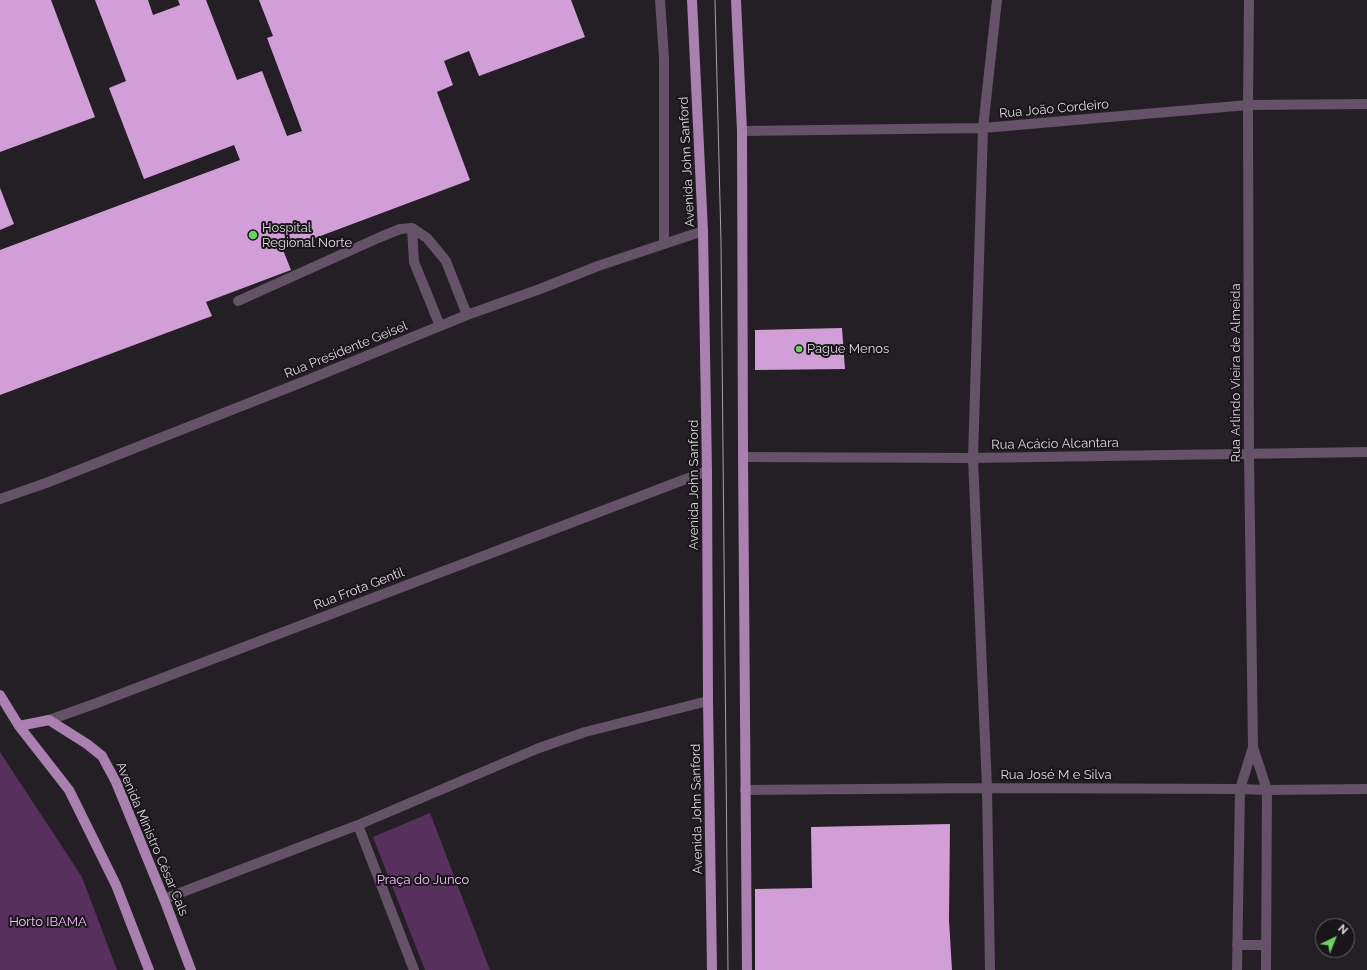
<!DOCTYPE html>
<html>
<head>
<meta charset="utf-8">
<style>
	body { margin:0 }
	#map { position:relative; width:1367px; height:970px; overflow:hidden; background:#231f24; font-family:Raleway,sans-serif }
	canvas { display:block }
	.north { position:absolute; left:1315px; top:918px; width:40px; height:40px; box-sizing:border-box; background:#1a151b; border:1px solid #686369; border-radius:50%; rotate:43deg; font-size:11px; font-weight:700; line-height:16px; text-align:center; color:#dcd9dd }
	.north::after { content:''; display:block; margin:auto; width:14px; height:18px; background:#6cd362; clip-path:polygon(50% 0,100% 100%,50% 72%,0 100%) }
</style>
</head>
<body>
<div id="map">
<canvas width="1367" height="970"></canvas>
<div class="north">N</div>
</div>
<script>
const g = document.querySelector('canvas').getContext('2d');
g.lineJoin = 'round';
function fillPath(path, color) { g.fillStyle = color; g.fill(path, 'evenodd'); }
const toPath = rows => new Path2D(rows.map(r => 'M' + r).join(''));
function strokePath(path, color, width, dash) { g.strokeStyle = color; g.lineWidth = width; g.lineCap = dash ? 'butt' : 'round'; g.setLineDash(dash || []); g.stroke(path); }
function drawText(font, color, halo, rows, align = 'center') {
  g.font = font + ' Raleway,sans-serif'; g.lineWidth = 4; g.setLineDash([]); g.textBaseline = 'middle'; g.strokeStyle = halo; g.fillStyle = color; for (const [text, x, y, turn = 0] of rows) {
    g.save(); g.translate(x, y); g.rotate((+turn || 0) * Math.PI / 180); g.textAlign = isNaN(turn) ? turn : align; if (halo) g.strokeText(text, 0, 0); g.fillText(text, 0, 0); g.restore();
  }
}
fillPath(toPath([
	[0,752,82,877,117,970,0,970],
	[430,813,490,970,425,970,373,837]
]), '#57305d');
fillPath(toPath([
	[0,0,51,0,95,117,0,152],
	[95,0,148,0,153,15,180,5,178,0,206,0,237,80,262,71,287,136,302,131,267,38,273,36,259,0,571,0,585,37,479,76,469,51,444,61,453,85,437,92,470,180,283,250,291,270,206,302,212,316,0,395,0,250,240,160,234,145,144,179,109,88,126,81],
	[0,188,14,224,0,230],
	[842,328,845,369,755,370,755,330],
	[950,824,949,920,952,970,755,970,755,889,812,888,811,827]
]), '#d19ed8');
strokePath(toPath([
	[660,0,664,58,664,244],
	[1249,0,1248,105,1249,454,1253,747,1267,790,1266,970],
	[742,131,983,128,1248,105,1367,104],
	[412,228,414,262,440,326],
	[238,301,378,238,400,229,412,228,427,238,446,261,467,315],
	[743,457,973,458,1367,452],
	[0,499,46,483,305,381,467,315,540,289,598,266,703,231],
	[49,720,97,703,707,471],
	[745,790,987,788,1240,789,1267,790,1367,789],
	[358,825,414,970],
	[164,899,358,825,539,748,585,732,708,701],
	[1237,945,1266,945],
	[990,970,987,788,973,458,983,128,997,0],
	[1237,970,1240,789,1253,747]
]), '#655168', 10);
strokePath(toPath([
	[692,0,703,231,707,471,708,701,712,970],
	[736,0,742,131,743,457,747,970],
	[0,695,19,726,69,790,116,885,149,970],
	[19,726,49,720,87,744,102,756,116,782,164,899,191,970]
]), '#aa80b0', 10);
strokePath(toPath([
	[715,0,721,242,728,970]
]), '#a5a1a6', 1);
for (const [x, y, r, color] of [
	[253,235,5,"#6cd362"],
	[799,349,4,"#6cd362"]
]) { const dot = new Path2D(); dot.arc(x, y, r, 0, 2 * Math.PI); g.fillStyle = color; g.fill(dot); strokePath(dot, '#1a151b', 1.5); }
drawText('13px', '#dcd9dd', '#1a151b', [
	["Rua João Cordeiro",1054,109,-5],
	["Avenida John Sanford",687,162,-93],
	["Rua Presidente Geisel",346,350,-22],
	["Rua Arlindo Vieira de Almeida",1236,373,-90],
	["Rua Acácio Alcantara",1055,444,-1],
	["Avenida John Sanford",694,485,-90],
	["Rua Frota Gentil",359,589,-21],
	["Rua José M e Silva",1056,775],
	["Avenida John Sanford",697,809,-91],
	["Avenida Ministro César Cals",152,839,67]
]);
drawText('13px', '#dcd9dd', '#1a151b', [
	["Hospital",262,228],
	["Regional Norte",262,243],
	["Pague Menos",807,349]
], 'left');
drawText('13px', '#f5befd', '#1a151b', [
	["Praça do Junco",423,880],
	["Horto IBAMA",48,922]
]);
</script>
</body>
</html>
